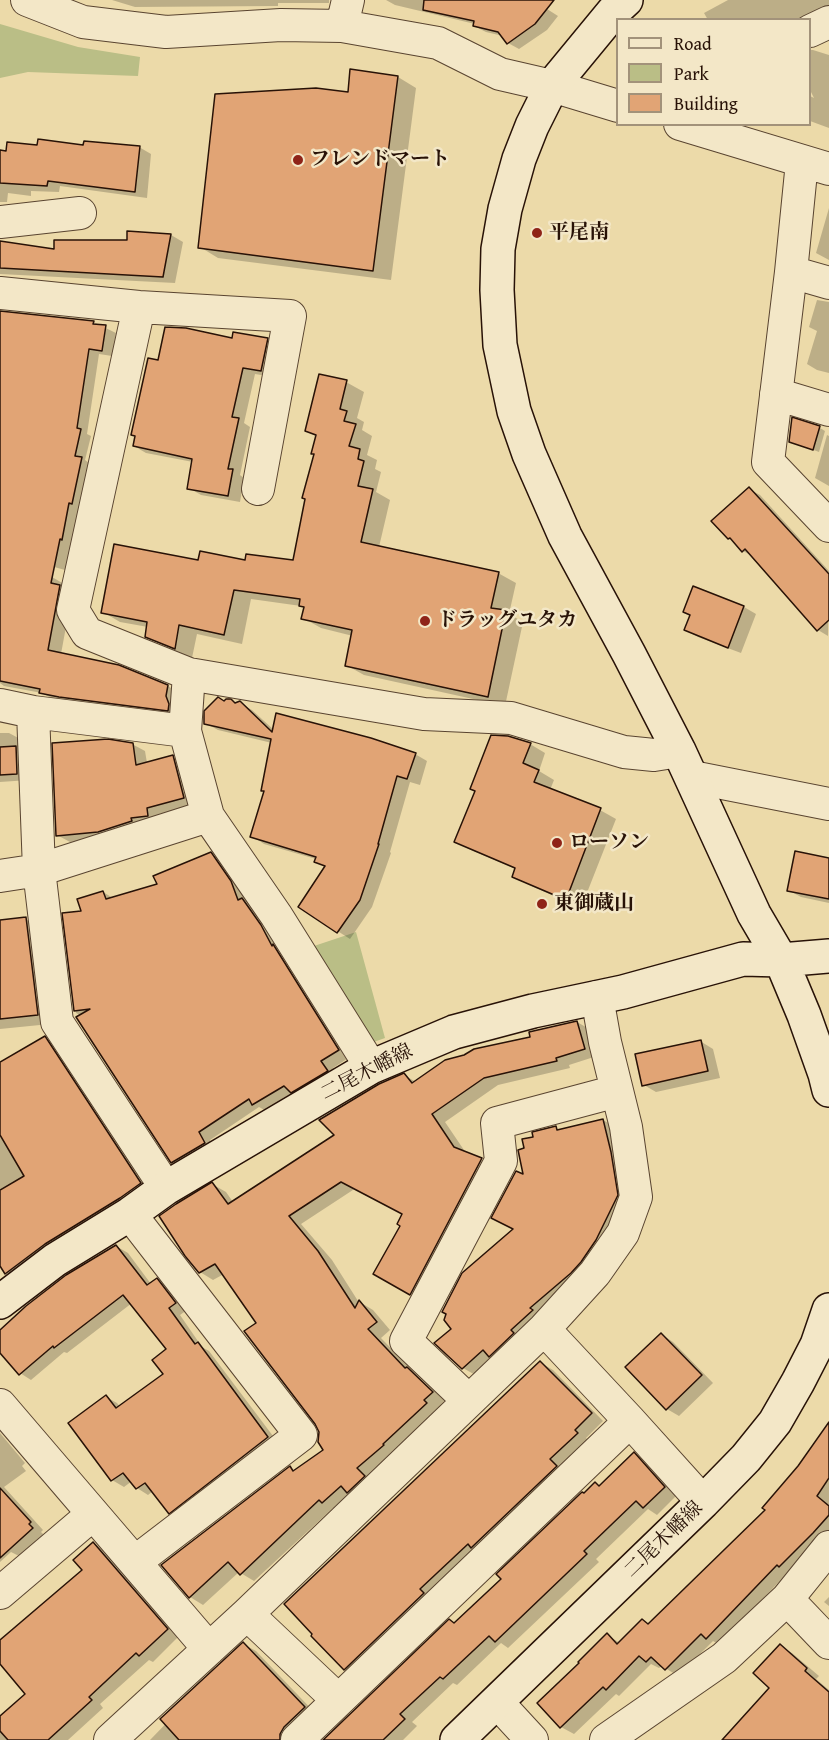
<!DOCTYPE html>
<html>
<head>
<meta charset="utf-8">
<style>
	body { margin:0 }
	#map { position:relative; width:829px; height:1740px; overflow:hidden; background:#ecdaa9; font-family:"Gentium Book Plus",serif }
	canvas { display:block }
	.legend { position:absolute; left:616px; top:18px; width:195px; height:108px; box-sizing:border-box; background:#f3e7c7; border:2px solid #a2927a; margin:0; padding:8px 10px; list-style:none; font-size:18px; color:#281207 }
	.legend li { display:flex; align-items:center; gap:12px; height:30px }
	.legend b { width:30px; border:2px solid #a2927a }
</style>
</head>
<body>
<div id="map">
<canvas width="829" height="1740"></canvas>
<ul class="legend">
<li><b style="height:8px;background:#f3e7c7"></b>Road</li>
<li><b style="height:16px;background:#babe86"></b>Park</li>
<li><b style="height:16px;background:#e1a475"></b>Building</li>
</ul>
</div>
<script>
const g = document.querySelector('canvas').getContext('2d');
g.lineJoin = 'round';
function fillPath(path, color) { g.fillStyle = color; g.fill(path, 'evenodd'); }
const toPath = rows => new Path2D(rows.map(r => 'M' + r).join(''));
function strokePath(path, color, width, dash) { g.strokeStyle = color; g.lineWidth = width; g.lineCap = dash ? 'butt' : 'round'; g.setLineDash(dash || []); g.stroke(path); }
function drawText(font, color, halo, rows, align = 'center') {
  g.font = font + ' "Gentium Book Plus","Noto Serif JP",serif'; g.lineWidth = 5; g.setLineDash([]); g.textBaseline = 'middle'; g.strokeStyle = halo; g.fillStyle = color; for (const [text, x, y, turn = 0] of rows) {
    g.save(); g.translate(x, y); g.rotate((+turn || 0) * Math.PI / 180); g.textAlign = isNaN(turn) ? turn : align; if (halo) g.strokeText(text, 0, 0); g.fillText(text, 0, 0); g.restore();
  }
}
fillPath(toPath([
	[0,24,78,47,140,57,138,76,28,72,0,78],
	[356,932,385,1038,371,1043,314,946]
]), '#babe86');
fillPath(toPath([
	[112,0,329,0,329,3,278,3,278,6,135,7],
	[386,0,511,0,547,9,558,16,547,30,519,49,508,43,503,36,486,32,474,26,475,24,395,5],
	[728,0,829,0,829,9,813,17,808,14,798,20,708,20,704,13],
	[810,50,813,50,829,55,829,128,810,121,810,96,814,98,810,90],
	[398,77,416,88,391,280,218,258,200,247,349,94],
	[84,146,139,147,151,154,147,198,60,186,59,192,31,191,31,196,8,193,7,202,0,202,0,156],
	[829,208,829,260,816,253],
	[171,235,183,242,175,283,0,274,0,243,56,251],
	[817,300,829,302,829,373,817,370,807,364,817,331,809,327],
	[0,313,93,322,116,333,112,356,99,354,87,434,91,436,85,460,92,465,65,570,0,552],
	[233,340,267,340,279,346,273,377,255,374,244,423,250,427,240,475,244,478,240,502,201,495,189,488,193,462,146,453,134,446,159,362],
	[346,382,364,392,357,418,364,422,362,430,372,436,367,455,377,460,375,469,381,472,376,492,390,500,379,547,498,573,516,583,509,614,523,622,505,706,364,675,346,665,353,636,321,628,303,618,306,608,301,606,251,599,242,644,197,634,192,658,164,646,146,636,148,627,120,622,103,612,200,562,295,562,315,454,317,437,306,431],
	[793,419,820,428,825,431,819,452,790,441],
	[827,435,829,436,829,486,815,478],
	[749,489,760,495,829,571,828,636,818,630,754,557,743,551,735,542,729,538],
	[0,574,52,577,64,584,72,594,61,654,168,686,180,694,181,717,53,699,42,693,4,686,0,683],
	[744,607,756,614,741,653,698,637,685,630],
	[224,702,237,704,240,703,252,710,274,730,415,754,427,761,420,785,410,782,390,852,391,853,372,907,350,939,300,907,326,867,316,861,316,859,264,844,252,836,265,791,272,743,218,730,205,723],
	[0,733,9,733,22,740,29,780,0,782],
	[132,744,145,751,147,763,173,757,185,764,196,805,159,814,160,823,111,839,70,842,57,835],
	[530,744,545,753,539,771,554,780,550,790,600,810,616,819,581,908,529,885,514,876,516,869,471,850,456,841,477,791],
	[211,854,223,861,242,889,248,903,255,907,350,1057,333,1068,339,1078,266,1111,259,1107,210,1140,216,1150,184,1169,172,1162,81,1016,76,1013,64,915,83,913,103,892,113,898,159,885],
	[829,859,829,903,801,897,788,890],
	[26,919,39,926,50,1024,0,1029,0,921],
	[577,1022,591,1030,597,1056,569,1065,570,1068,498,1085,445,1122,466,1153,495,1167,424,1301,375,1274,402,1225,404,1214,356,1188,301,1224,332,1260,358,1301,373,1310,390,1330,381,1338,414,1372,421,1376,445,1400,437,1409,439,1412,336,1510,333,1508,254,1581,239,1572,203,1605,190,1597,290,1468,295,1471,325,1450,320,1432,258,1323,224,1274,213,1280,200,1272,212,1184,226,1192,233,1202,336,1135,404,1075,416,1082],
	[45,1038,56,1044,152,1190,18,1280,7,1273,0,1263,0,1064],
	[700,1041,713,1049,720,1078,656,1092,644,1085],
	[603,1120,617,1128,631,1204,585,1281,477,1376,463,1368,437,1343,453,1329,515,1229,525,1176,526,1150,535,1138,556,1128,561,1131],
	[116,1246,128,1253,151,1284,157,1280,168,1286,187,1310,180,1315,202,1347,209,1351,279,1444,181,1519,170,1512,153,1491,148,1495,137,1488,132,1481,124,1487,112,1480,70,1423,106,1397,117,1403,120,1407,165,1374,168,1350,132,1303,67,1353,64,1352,31,1380,20,1373,0,1351,0,1332],
	[661,1334,673,1342,713,1383,679,1416,667,1409],
	[541,1363,553,1370,603,1421,586,1438,589,1441,357,1676,345,1669],
	[0,1433,25,1463,22,1466,26,1471,4,1487,43,1530,41,1532,45,1536,21,1557,11,1552,0,1562],
	[829,1434,829,1536,789,1571,720,1645,713,1641,678,1676,662,1666,659,1668,651,1664,619,1696,616,1694,574,1734,561,1727,539,1703,581,1663,607,1635,620,1643,643,1621,650,1625,767,1510],
	[634,1454,646,1461,677,1495,657,1515,648,1509,596,1559,599,1562,508,1648,501,1643,457,1685,453,1683,412,1722,417,1726,403,1740,325,1740,503,1579,596,1484,601,1487],
	[94,1543,106,1551,179,1636,153,1662,149,1660,100,1704,103,1708,68,1740,0,1740,0,1718,27,1694,0,1662,0,1642,84,1570],
	[829,1597,829,1606,824,1602],
	[243,1644,256,1651,317,1715,294,1740,150,1740],
	[780,1646,792,1653,819,1676,816,1679,829,1690,829,1740,736,1740,771,1688]
]), '#0003');
const building = toPath([
	[424,0,554,0,535,24,507,44,498,32,473,26,474,21,423,10,424,0],
	[350,69,398,76,373,271,198,248,215,94,316,88,348,92,350,69],
	[38,139,83,145,84,141,140,146,135,192,48,181,47,186,0,183,0,150,6,151,7,142,37,145,38,139],
	[127,231,171,234,163,277,0,268,0,241,54,249,54,240,127,240,127,231],
	[0,311,94,321,93,324,106,325,102,351,89,349,77,428,81,429,75,456,82,457,72,504,69,503,62,540,60,539,51,583,60,585,48,650,119,665,168,685,166,696,169,704,168,711,59,697,39,693,40,689,0,681,0,311],
	[165,327,186,328,232,338,233,332,268,338,261,371,243,368,232,417,239,418,228,469,233,469,228,496,187,489,192,459,133,446,135,436,131,435,148,358,158,360,165,327],
	[319,374,347,380,340,409,347,411,344,421,356,424,349,446,360,449,358,459,364,461,358,486,373,489,361,542,499,572,491,608,506,610,488,697,345,666,352,630,301,619,304,607,299,606,300,599,234,590,224,635,179,625,175,649,145,637,147,622,101,613,114,544,198,560,200,551,245,560,246,554,293,560,305,499,302,498,314,454,311,454,316,435,305,431,319,374],
	[792,417,820,426,813,450,789,442,792,417],
	[749,487,829,574,829,620,817,631,745,549,742,552,730,538,728,539,711,521,749,487],
	[693,586,744,606,728,648,684,630,690,615,683,612,693,586],
	[218,697,224,701,226,699,231,699,235,703,240,701,272,732,276,713,371,738,416,753,407,779,397,776,378,844,379,844,360,900,337,933,298,907,325,866,314,862,316,857,250,837,264,791,261,791,271,739,204,724,204,711,218,697],
	[491,735,508,736,531,743,523,763,539,770,534,782,601,808,566,900,512,877,515,868,454,842,475,791,470,789,491,735],
	[108,739,133,743,136,765,173,755,184,798,147,808,148,816,131,818,132,821,98,832,56,836,52,743,108,739],
	[16,746,17,774,0,775,0,747,16,746],
	[795,851,829,858,829,899,787,891,795,851],
	[211,852,231,881,238,900,242,898,261,925,272,946,273,944,339,1050,321,1061,328,1071,291,1093,284,1086,252,1105,249,1099,199,1132,205,1143,171,1163,76,1017,90,1009,74,1011,62,913,81,911,77,899,103,891,106,899,157,884,153,876,211,852],
	[26,917,38,1015,0,1019,0,920,26,917],
	[577,1021,585,1049,556,1058,557,1061,484,1078,432,1114,454,1147,482,1158,410,1295,373,1274,400,1226,397,1224,402,1214,341,1182,289,1216,318,1251,355,1308,359,1300,377,1322,368,1329,405,1368,407,1367,433,1392,424,1400,427,1403,383,1444,384,1445,357,1468,365,1476,347,1493,341,1486,322,1503,319,1500,240,1575,228,1562,189,1598,161,1565,290,1466,293,1471,323,1450,318,1442,319,1432,315,1424,244,1331,256,1323,215,1264,199,1273,185,1256,159,1216,176,1204,212,1182,228,1204,334,1135,319,1120,379,1084,404,1073,412,1083,445,1060,464,1055,474,1049,530,1037,529,1032,577,1021],
	[45,1036,141,1183,120,1198,45,1244,5,1274,0,1266,0,1190,24,1176,0,1135,0,1062,45,1036],
	[701,1040,708,1071,642,1086,635,1054,701,1040],
	[603,1119,611,1152,618,1195,596,1240,581,1262,571,1273,530,1308,533,1310,511,1330,514,1333,489,1357,483,1350,462,1369,434,1343,451,1329,444,1320,446,1314,442,1312,462,1273,513,1229,491,1218,516,1171,523,1174,518,1150,524,1148,522,1139,533,1137,532,1132,556,1126,557,1130,603,1119],
	[116,1245,147,1285,157,1278,176,1303,169,1308,195,1344,198,1342,268,1437,169,1514,145,1483,136,1489,123,1473,111,1481,68,1423,106,1395,116,1408,163,1374,152,1360,166,1349,123,1295,54,1348,53,1346,19,1375,0,1353,0,1330,26,1306,66,1275,116,1245],
	[661,1333,702,1375,666,1410,625,1367,661,1333],
	[540,1361,592,1413,575,1430,578,1433,550,1459,557,1466,471,1548,468,1544,420,1589,424,1593,344,1670,311,1636,312,1634,284,1604,540,1361],
	[829,1422,829,1478,817,1496,829,1506,829,1515,813,1533,779,1567,777,1565,706,1639,701,1634,665,1670,651,1657,646,1662,639,1656,606,1690,603,1687,560,1728,537,1703,579,1663,578,1662,607,1633,617,1644,642,1619,648,1624,765,1510,762,1508,798,1466,829,1422],
	[634,1452,665,1487,643,1508,636,1501,584,1551,587,1554,495,1642,489,1636,443,1679,440,1677,400,1714,405,1719,383,1740,323,1740,449,1619,454,1623,501,1579,496,1574,582,1492,584,1493,595,1482,599,1486,634,1452],
	[0,1488,31,1522,29,1524,33,1528,0,1558,0,1488],
	[93,1542,168,1629,139,1656,136,1653,89,1697,92,1700,48,1740,8,1740,0,1731,0,1716,25,1694,0,1664,0,1640,82,1570,73,1560,93,1542],
	[243,1642,305,1707,284,1727,280,1734,280,1740,179,1740,160,1719,243,1642],
	[780,1644,807,1668,805,1671,829,1692,829,1740,722,1740,769,1688,753,1673,780,1644]
]);
fillPath(building, '#e1a475');
strokePath(building, '#281207', 1.5);
const street = toPath([
	[27,0,83,22,166,32,281,25,342,26],
	[348,0,342,26,438,43,500,74,552,86,618,106],
	[810,31,829,22],
	[680,124,829,169],
	[802,162,791,272,768,462,829,526],
	[0,222,80,213],
	[791,272,829,283],
	[0,293,139,307,290,316,258,489],
	[139,307,73,610,87,633,189,674,424,714,511,718,624,752,654,755,679,751],
	[776,394,829,410],
	[189,674,185,731,208,816,276,915,371,1067],
	[0,705,33,712,185,731],
	[33,712,39,870,57,1022,166,1188],
	[692,777,829,804],
	[0,876,39,870,208,816],
	[130,1214,301,1435,135,1562],
	[544,1329,630,1421,703,1502],
	[469,1401,406,1341,501,1161,497,1123,617,1091],
	[0,1405,209,1649],
	[0,1593,93,1514],
	[787,1599,829,1643],
	[247,1614,338,1700],
	[497,1702,532,1740],
	[110,1740,247,1614,544,1329,595,1273,623,1233,636,1197,626,1127,605,1042,597,997],
	[297,1740,630,1421],
	[606,1740,724,1658,787,1599,829,1547]
]);
const secondary = toPath([
	[626,0,613,12,552,86,532,126,519,159,505,209,498,249,497,290,500,345,514,411,529,454,565,536,629,654,679,751,754,914,781,960,804,1015,825,1074,829,1090],
	[0,1302,55,1260,130,1214,166,1188,371,1067,454,1032,533,1011,623,992,743,959,781,960,829,956],
	[457,1740,703,1502,746,1458,775,1422,798,1382,817,1345,829,1310]
]);
strokePath(street, '#594430', 34);
strokePath(secondary, '#281207', 36);
strokePath(street, '#f3e7c7', 32);
strokePath(secondary, '#f3e7c7', 33);
for (const [x, y, r, color] of [
	[298,160,6,"#8f2418"],
	[537,233,6,"#8f2418"],
	[425,621,6,"#8f2418"],
	[557,843,6,"#8f2418"],
	[542,904,6,"#8f2418"]
]) { const dot = new Path2D(); dot.arc(x, y, r, 0, 2 * Math.PI); g.fillStyle = color; g.fill(dot); strokePath(dot, '#f3e7c7', 2); }
drawText('bold 20px', '#281207', '#f3e7c7', [
	["フレンドマート",310,160],
	["平尾南",549,233],
	["ドラッグユタカ",437,621],
	["ローソン",569,843],
	["東御蔵山",554,904]
], 'left');
drawText('20px', '#281207', '#f3e7c7', [
	["二尾木幡線",367,1073,-27],
	["二尾木幡線",664,1540,-44]
]);
</script>
</body>
</html>
